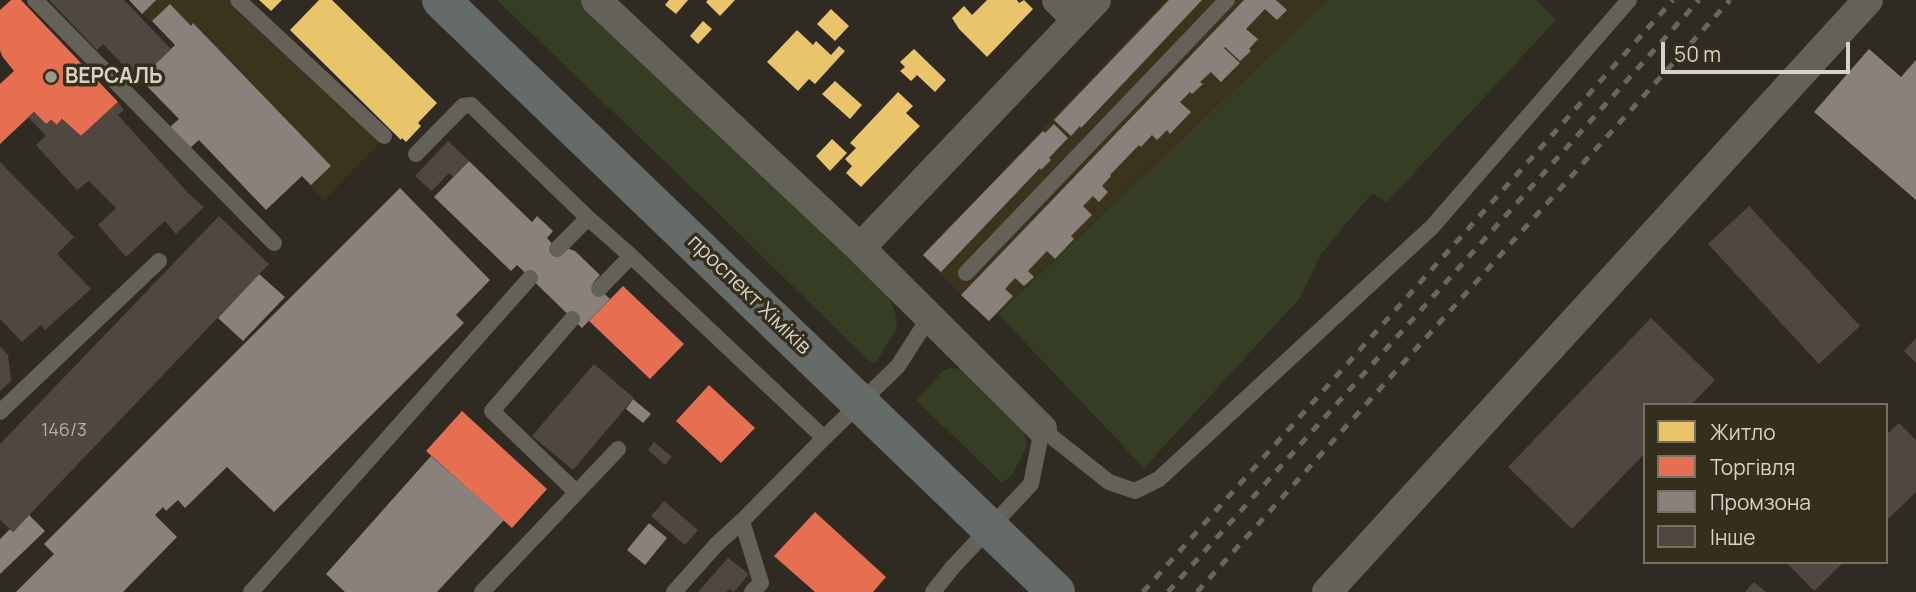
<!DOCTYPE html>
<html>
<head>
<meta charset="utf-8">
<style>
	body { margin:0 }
	#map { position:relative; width:1916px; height:592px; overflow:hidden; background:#2f2b22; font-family:Manrope,sans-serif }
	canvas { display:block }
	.legend { position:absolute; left:1643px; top:403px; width:245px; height:161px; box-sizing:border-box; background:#352e1c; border:2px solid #767060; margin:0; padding:9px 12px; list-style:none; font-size:21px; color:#d7d2c7 }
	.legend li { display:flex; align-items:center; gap:14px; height:35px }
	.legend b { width:35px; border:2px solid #767060 }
	.scale { position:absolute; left:1661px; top:42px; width:189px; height:32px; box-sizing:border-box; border:4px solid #d7d2c7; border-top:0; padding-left:9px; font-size:21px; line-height:24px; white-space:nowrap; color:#d7d2c7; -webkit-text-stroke:5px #352e1c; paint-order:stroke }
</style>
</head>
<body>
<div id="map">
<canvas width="1916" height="592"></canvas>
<ul class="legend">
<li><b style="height:19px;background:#e9c46a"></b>Житло</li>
<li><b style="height:19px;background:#e76f51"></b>Торгівля</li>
<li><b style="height:19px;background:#8a817c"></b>Промзона</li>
<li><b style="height:19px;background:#504740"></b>Інше</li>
</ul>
<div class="scale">50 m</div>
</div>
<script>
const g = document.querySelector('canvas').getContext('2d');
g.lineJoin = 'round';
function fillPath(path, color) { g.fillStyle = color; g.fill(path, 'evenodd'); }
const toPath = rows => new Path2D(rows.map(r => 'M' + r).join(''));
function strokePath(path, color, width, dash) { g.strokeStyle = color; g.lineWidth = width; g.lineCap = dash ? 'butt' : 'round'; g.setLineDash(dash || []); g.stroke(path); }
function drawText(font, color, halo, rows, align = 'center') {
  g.font = font + ' Manrope,sans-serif'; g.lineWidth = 7; g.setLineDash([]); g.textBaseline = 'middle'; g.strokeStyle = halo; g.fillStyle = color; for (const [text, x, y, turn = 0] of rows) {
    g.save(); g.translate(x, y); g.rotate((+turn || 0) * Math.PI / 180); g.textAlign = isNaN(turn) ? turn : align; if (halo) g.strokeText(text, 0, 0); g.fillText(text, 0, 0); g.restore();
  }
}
fillPath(toPath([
	[129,0,227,0,380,142,324,200,153,21,151,22],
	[1166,0,1328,0,989,322,922,255]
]), '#3c331c');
fillPath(toPath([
	[497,0,581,0,888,295,895,312,897,328,875,364,868,360,715,210],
	[1328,0,1536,0,1556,20,1387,202,1372,193,1321,254,1300,298,1144,468,998,314],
	[951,368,962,369,1011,415,1025,433,1027,446,1012,475,1002,483,916,400,944,370]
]), '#353d25');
fillPath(toPath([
	[259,0,282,0,271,11],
	[319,0,332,0,437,103,418,123,421,126,406,142,402,138,401,140,290,30],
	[669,0,688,0,676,14,665,5],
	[708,0,735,0,720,16,706,2],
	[987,0,1017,0,1019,3,1024,0,1033,9,987,57,959,29,952,18,964,6,972,15],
	[831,9,849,26,835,41,817,24],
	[703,21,712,29,698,44,690,36],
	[797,30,813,45,816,41,831,55,839,46,845,51,815,84,809,79,798,91,767,62],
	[914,49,946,80,935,92,917,75,911,81,900,71,905,67,900,62],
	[835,81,862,105,850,119,822,94],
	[898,92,913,106,906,113,920,126,861,187,846,173,852,166,845,159,856,148,850,143],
	[832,139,847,153,830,171,816,156]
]), '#e9c46a');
fillPath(toPath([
	[11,0,21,0,118,102,81,136,62,119,57,125,51,120,46,124,34,112,0,144,0,84,14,71,2,56,0,50,0,10],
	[623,286,684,344,650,379,589,321],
	[709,385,755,428,721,463,676,421],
	[462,411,547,489,512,528,426,451],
	[815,512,886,577,873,592,815,592,774,556]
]), '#e76f51');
fillPath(toPath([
	[129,0,156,0,142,14],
	[1169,0,1202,0,1081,128,1080,126,1071,136,1054,120],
	[1244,0,1276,0,1287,10,1277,20,1265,9,1246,29,1258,39,1249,49,1251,51,1240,61,1225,47,1224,48,1240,63,1221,82,1211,72,1200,82,1203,84,1192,94,1190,92,1180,102,1191,112,1170,134,1167,130,1157,140,1152,135,1141,147,1139,145,1110,175,1111,176,1102,186,1108,192,1099,202,1093,196,1083,206,1092,215,1071,236,1074,239,1055,259,1047,251,1028,271,1034,277,1024,286,1015,278,1005,289,1013,296,989,321,961,295],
	[170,4,191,26,193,23,331,166,311,185,302,176,266,210,199,140,189,149,169,128,179,119,140,79,175,45,152,21],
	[1869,49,1901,77,1916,60,1916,200,1814,112],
	[1054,124,1068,138,1049,158,1051,160,1041,170,1040,168,941,272,923,255,1043,131,1045,133],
	[469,161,532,222,537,216,553,231,547,238,557,249,567,248,575,251,600,275,593,283,610,299,582,328,517,265,511,271,434,197],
	[400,188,490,280,456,315,464,323,274,512,227,467,185,508,178,500,166,511,163,507,155,515,177,537,123,592,16,592,54,554,44,544],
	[259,274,285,297,243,341,218,318],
	[633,399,651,414,643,423,626,409],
	[431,456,504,520,437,592,345,592,326,574],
	[29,515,45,531,0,574,0,539,10,529,13,532],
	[649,523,667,538,645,565,627,550]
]), '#8a817c');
fillPath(toPath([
	[49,0,124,0,171,49,138,81,103,44,97,50],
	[118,102,124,110,118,115,188,193,204,207,176,234,165,221,126,257,98,225,116,208,89,181,77,190,36,145,46,136,28,117,34,112,46,124,51,120,57,125,62,119,81,136],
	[448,141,469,161,453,177,449,173,432,191,415,176],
	[0,162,74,237,57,254,91,289,45,330,41,325,22,342,0,319],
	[1749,206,1860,326,1819,364,1708,244],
	[219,216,269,264,13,532,0,520,0,444],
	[1651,318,1715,380,1691,405,1645,405,1645,453,1572,529,1508,467],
	[1916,338,1916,363,1904,351],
	[0,346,8,355,11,381,0,391],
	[594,364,634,398,573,470,532,436],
	[1899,423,1916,440,1916,492,1886,521,1886,435],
	[654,442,672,457,665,465,648,450],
	[664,501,698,530,685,545,651,516],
	[728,558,749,574,734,592,729,589,726,592,698,592],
	[1786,562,1844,562,1814,591],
	[1754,582,1766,592,1745,592]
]), '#504740');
strokePath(toPath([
	[35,0,274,243],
	[238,0,384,136],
	[416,154,463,106,471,105,588,218,631,256,824,438,898,366,930,316],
	[557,249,588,218],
	[966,273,1227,0],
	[599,289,631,256],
	[572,319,492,411,576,492],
	[0,412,159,261],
	[742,521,761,583,752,592],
	[251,592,530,278],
	[482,592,618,449],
	[674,592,716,545,742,521,824,438],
	[933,592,952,568,1031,484,1042,429,1109,482,1135,491,1159,479,1432,227,1629,0]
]), '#646159', 16);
strokePath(toPath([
	[596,0,860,248,1042,429],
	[1057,0,1076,19],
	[860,248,1096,0],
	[1327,592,1868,0]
]), '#646159', 30);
strokePath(toPath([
	[441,0,1056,592]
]), '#656b69', 38);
strokePath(toPath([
	[1143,592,1673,0],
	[1168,592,1699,0],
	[1197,592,1730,0]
]), '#6a665f', 5, [9, 9]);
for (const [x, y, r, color] of [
	[51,77,7,"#9c988d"]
]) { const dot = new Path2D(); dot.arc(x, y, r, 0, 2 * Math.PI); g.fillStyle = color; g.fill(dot); strokePath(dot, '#352e1c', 2.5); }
drawText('18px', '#b5afa5', null, [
	["146/3",64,431]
]);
drawText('bold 21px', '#d7d2c7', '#352e1c', [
	["ВЕРСАЛЬ",65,77]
], 'left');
drawText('21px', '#d7d2c7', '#352e1c', [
	["проспект Хіміків",749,295,44]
]);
</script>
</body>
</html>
